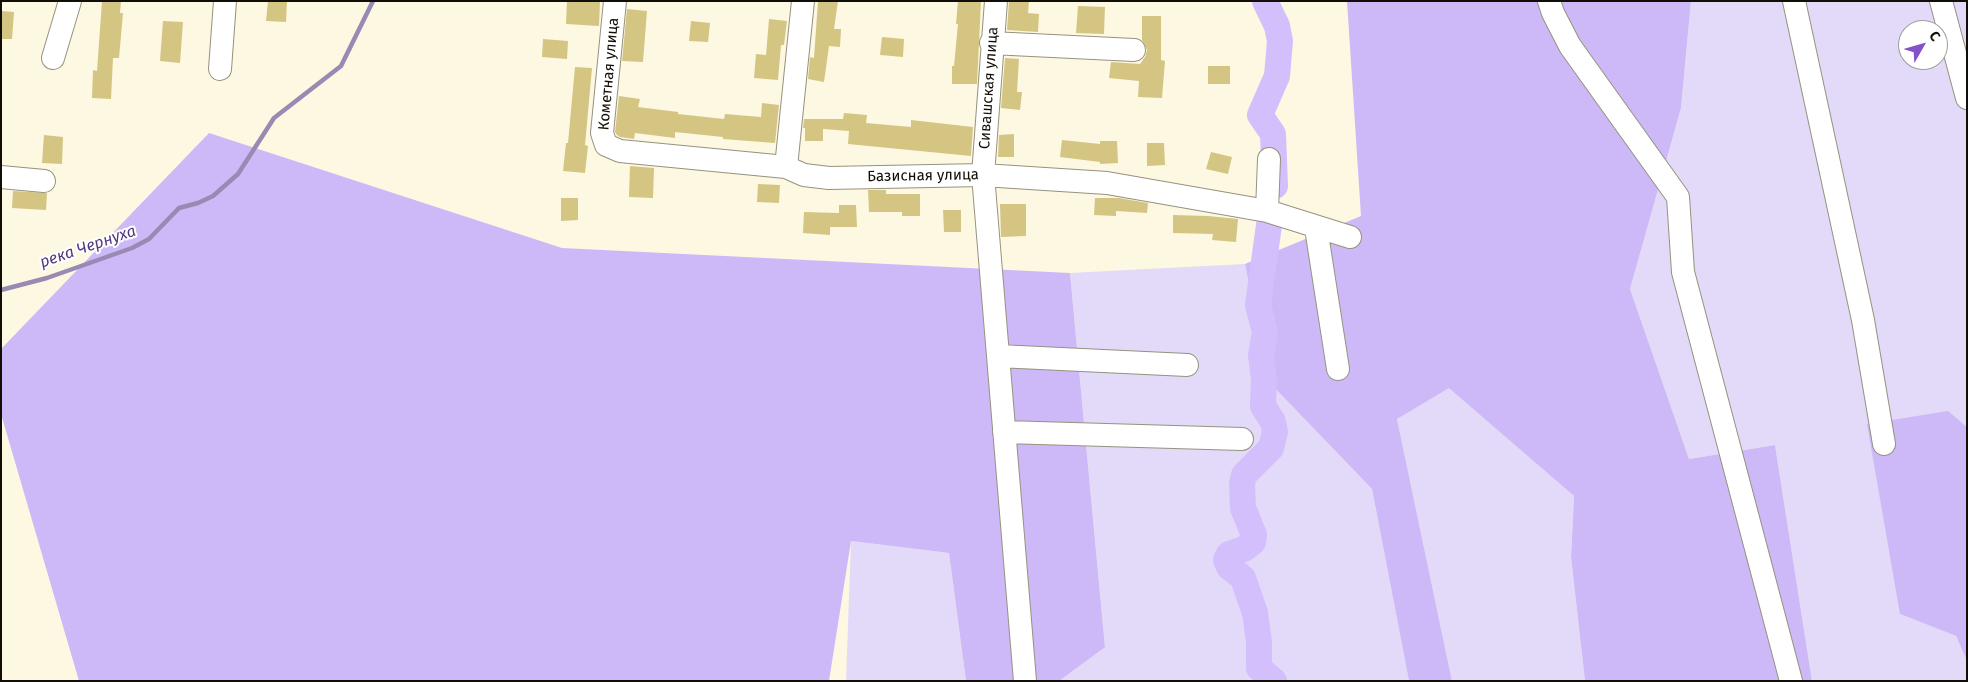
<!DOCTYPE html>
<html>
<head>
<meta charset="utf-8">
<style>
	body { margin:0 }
	#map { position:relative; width:1968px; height:682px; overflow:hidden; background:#fdf8e2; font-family:"Fira Sans",sans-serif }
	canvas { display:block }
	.frame { position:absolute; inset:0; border:2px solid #100e07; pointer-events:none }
	.north { position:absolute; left:1898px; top:20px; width:50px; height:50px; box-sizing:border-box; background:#fff; border:1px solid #9f9f9c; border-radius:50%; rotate:52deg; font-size:14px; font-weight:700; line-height:20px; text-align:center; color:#100e07 }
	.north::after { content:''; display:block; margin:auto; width:18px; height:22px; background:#8352ca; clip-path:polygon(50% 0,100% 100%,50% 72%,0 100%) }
</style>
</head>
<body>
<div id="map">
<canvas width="1968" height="682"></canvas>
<div class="frame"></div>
<div class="north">С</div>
</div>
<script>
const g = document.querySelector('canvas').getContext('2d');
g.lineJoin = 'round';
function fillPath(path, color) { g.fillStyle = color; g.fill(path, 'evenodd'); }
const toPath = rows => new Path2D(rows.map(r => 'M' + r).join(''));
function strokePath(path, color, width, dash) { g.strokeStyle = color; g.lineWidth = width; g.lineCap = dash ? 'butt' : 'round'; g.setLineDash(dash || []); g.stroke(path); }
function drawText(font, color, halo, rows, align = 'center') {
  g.font = font + ' "Fira Sans",sans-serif'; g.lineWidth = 4; g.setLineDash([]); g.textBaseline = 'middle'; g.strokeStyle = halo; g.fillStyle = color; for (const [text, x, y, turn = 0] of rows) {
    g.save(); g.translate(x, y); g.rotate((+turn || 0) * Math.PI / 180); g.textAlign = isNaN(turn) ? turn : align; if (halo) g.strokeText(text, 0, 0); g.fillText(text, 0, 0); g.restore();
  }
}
fillPath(toPath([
	[1691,1,1967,1,1967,427,1947,411,1900,614,1956,636,1967,661,1967,681,1812,681,1775,445,1689,459,1630,289,1681,108],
	[1908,30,1938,30,1938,60,1908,60],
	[1245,264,1268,381,1372,489,1409,681,1059,681,1105,646,1070,273],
	[1449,387,1574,496,1571,557,1585,681,1452,681,1397,419],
	[851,541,949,553,966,681,846,681]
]), '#e3d9f9');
fillPath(toPath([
	[1347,1,1691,1,1681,108,1630,289,1689,459,1775,445,1812,681,1585,681,1571,557,1574,496,1449,388,1397,419,1452,681,1409,681,1372,489,1268,381,1245,264,1361,216],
	[209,133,562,248,1070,273,1105,647,1059,681,966,681,949,553,851,541,829,681,79,681,1,414,1,349],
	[1948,411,1967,427,1967,661,1956,636,1900,614,1867,424]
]), '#cdb9f7');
strokePath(toPath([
	[1,290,47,278,132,248,149,239,179,208,198,203,213,196,238,174,274,118,341,66,373,1]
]), '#988ab2', 4.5);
strokePath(toPath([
	[1265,1,1277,26,1280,41,1277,76,1260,115,1273,134,1275,186],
	[1269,225,1258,305,1265,332,1261,355,1264,379,1263,406,1273,422,1275,432,1271,448,1244,475,1242,484,1243,508,1254,535,1253,542,1244,549,1229,554,1226,560,1229,567,1243,578,1255,613,1259,642,1259,668,1274,681]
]), '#d2bffc', 26);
fillPath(toPath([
	[102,1,121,1,120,13,123,13,119,58,113,58,111,99,92,98,93,70,97,71],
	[268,1,287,1,286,22,266,21],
	[567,1,600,1,599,26,566,24],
	[818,1,838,1,834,29,841,29,840,47,829,46,824,82,808,79,810,57,814,58],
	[958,1,981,1,977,84,952,84,952,66,954,66,958,24,956,24],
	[1009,1,1029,1,1028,13,1039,14,1038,32,1007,30],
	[1078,6,1105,7,1104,34,1076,33],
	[627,9,647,11,643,62,622,61],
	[1,11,14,12,12,39,1,39],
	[1142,16,1161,16,1161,60,1165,61,1162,98,1138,97,1139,81,1109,78,1111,62,1140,64,1145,57,1147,50,1142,40],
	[769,19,787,21,784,45,781,45,778,80,754,78,756,54,766,55],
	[163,21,183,22,180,63,160,61],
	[691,21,710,23,708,42,689,41],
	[882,37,904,39,903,57,880,55],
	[543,39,568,41,567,59,542,57],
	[1005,58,1019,59,1017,92,1022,92,1020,110,1001,108],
	[1208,66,1230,66,1230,84,1208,84],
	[575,67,592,68,585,145,588,146,585,173,563,171,566,143,568,143],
	[619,96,640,99,638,107,678,112,678,114,724,119,725,114,761,117,762,103,779,105,775,143,723,139,723,137,675,132,675,138,635,133,634,139,620,137,617,135,615,132],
	[844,113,867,115,866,123,911,127,911,120,973,127,971,156,848,144,849,131,823,129,823,141,805,141,805,128,803,128,804,119,843,119],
	[1014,134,1014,157,998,157,999,135],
	[44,135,63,137,62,164,42,163],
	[1062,140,1100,144,1100,141,1117,141,1118,163,1100,164,1100,162,1060,157],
	[1147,143,1164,143,1165,165,1147,166],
	[1211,152,1232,157,1228,174,1206,169],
	[630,166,654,168,653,198,629,197],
	[758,184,780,185,779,203,757,202],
	[868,190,886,190,886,194,920,194,920,216,902,216,902,212,869,212],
	[13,191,47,193,46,210,12,208],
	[561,198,578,198,578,220,561,221],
	[1095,198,1119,198,1148,203,1147,213,1116,211,1116,216,1094,215],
	[1000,204,1026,204,1026,236,1001,237],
	[839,205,856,205,857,227,830,227,830,235,803,233,804,212,839,213],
	[943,210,961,210,961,232,944,232],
	[1173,215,1208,216,1238,219,1236,242,1212,240,1213,234,1173,233]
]), '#d4c583');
const minor = toPath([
	[615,1,602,133,606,145,620,151,786,167,804,175,829,178,983,175,1107,183,1267,211,1350,237],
	[996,1,983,175,1025,681],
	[1549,1,1553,13,1570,46,1678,197,1683,272,1791,681],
	[1794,1,1863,320,1884,444],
	[1941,1,1967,98],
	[991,43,1134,50],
	[53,58,70,1],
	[220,69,225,1],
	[786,167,803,1],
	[1,177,44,181],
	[1267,211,1269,159],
	[1316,228,1338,369],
	[998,356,1187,365],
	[1004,432,1242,439]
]);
strokePath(minor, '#96927e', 24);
strokePath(minor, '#fff', 22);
drawText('15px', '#100e07', '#fff', [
	["Кометная улица",609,74,-85],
	["Сивашская улица",989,88,-86],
	["Базисная улица",923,176,-1]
]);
drawText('italic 16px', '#52367e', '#fff', [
	["река Чернуха",88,247,-19]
]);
</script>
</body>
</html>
